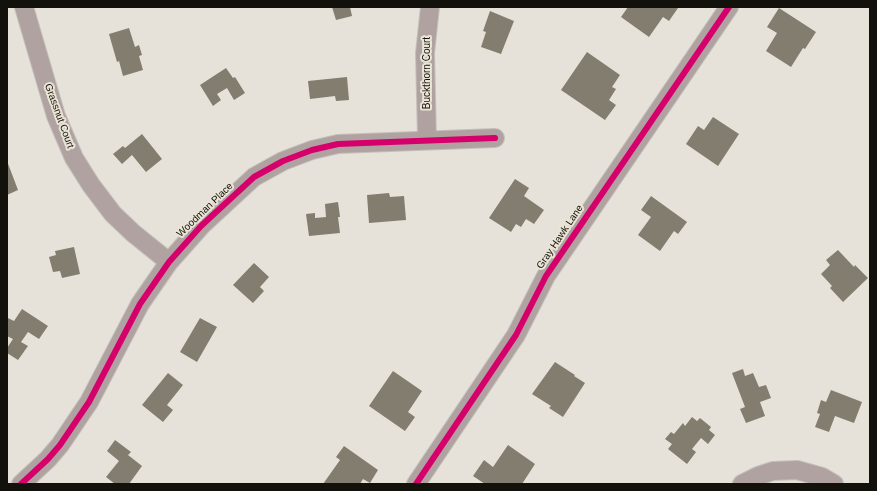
<!DOCTYPE html>
<html>
<head>
<meta charset="utf-8">
<style>
	body { margin:0 }
	#map { position:relative; width:877px; height:491px; overflow:hidden; background:#e6e2da; font-family:Helvetica,sans-serif }
	canvas { display:block }
	.frame { position:absolute; inset:0; border:8px solid #13110c; pointer-events:none }
</style>
</head>
<body>
<div id="map">
<canvas width="877" height="491"></canvas>
<div class="frame"></div>
</div>
<script>
const g = document.querySelector('canvas').getContext('2d');
g.lineJoin = 'round';
function fillPath(path, color) { g.fillStyle = color; g.fill(path, 'evenodd'); }
const toPath = rows => new Path2D(rows.map(r => 'M' + r).join(''));
function strokePath(path, color, width, dash) { g.strokeStyle = color; g.lineWidth = width; g.lineCap = dash ? 'butt' : 'round'; g.setLineDash(dash || []); g.stroke(path); }
function drawText(font, color, halo, rows, align = 'center') {
  g.font = font + ' Helvetica,sans-serif'; g.lineWidth = 4; g.setLineDash([]); g.textBaseline = 'middle'; g.strokeStyle = halo; g.fillStyle = color; for (const [text, x, y, turn = 0] of rows) {
    g.save(); g.translate(x, y); g.rotate((+turn || 0) * Math.PI / 180); g.textAlign = isNaN(turn) ? turn : align; if (halo) g.strokeText(text, 0, 0); g.fillText(text, 0, 0); g.restore();
  }
}
fillPath(toPath([
	[332,7,350,7,352,16,336,20],
	[628,7,677,7,678,8,669,21,663,17,649,37,621,17],
	[779,8,816,32,805,49,803,48,791,67,766,51,777,33,767,27],
	[490,11,514,21,501,54,481,47,486,32,483,31],
	[129,28,135,47,139,45,142,55,139,56,143,70,123,76,119,61,117,62,109,34],
	[587,52,620,75,612,87,616,89,609,100,616,105,605,120,561,90],
	[226,68,233,78,235,77,245,93,234,100,227,88,217,94,221,100,213,106,200,85],
	[347,77,349,100,336,101,335,96,310,99,308,81],
	[713,117,739,134,718,166,686,144,698,126,704,130],
	[142,134,162,159,146,172,132,155,122,164,113,154,123,146,125,148],
	[7,161,18,190,7,195],
	[515,179,529,188,524,196,544,210,534,224,526,219,521,227,516,224,511,232,489,218],
	[389,193,390,197,404,196,406,220,369,223,367,195],
	[651,196,687,222,678,234,674,231,660,251,638,235,651,217,641,210],
	[338,202,340,217,338,217,340,233,309,236,306,214,315,213,315,218,326,217,325,204],
	[74,247,80,274,62,278,60,271,53,272,49,257,56,255,55,251],
	[838,250,854,267,855,265,868,278,843,302,830,288,832,286,821,274,830,265,826,260],
	[254,263,269,277,260,287,264,291,253,303,233,285],
	[22,309,48,326,39,339,28,332,21,342,28,346,18,360,7,353,7,348,13,339,7,336,7,319,8,318,14,321],
	[200,318,217,327,197,362,180,352],
	[555,362,575,375,574,376,585,383,563,417,549,408,551,406,532,394],
	[743,369,745,376,753,373,759,387,766,385,771,398,760,402,765,416,746,423,740,409,745,407,732,373],
	[393,371,422,391,408,412,415,417,405,431,369,406],
	[168,373,183,385,167,405,173,410,163,422,142,405],
	[831,390,862,402,854,423,835,416,829,432,815,427,820,414,817,413,821,400,826,402],
	[692,417,697,421,700,418,711,427,709,430,715,435,708,444,701,438,692,449,696,452,687,464,668,449,672,444,665,439,671,432,674,434,683,423,685,426],
	[115,440,131,452,128,455,142,466,129,484,115,484,106,477,119,461,107,451],
	[508,445,535,464,522,484,485,484,473,476,484,460,493,467],
	[344,446,378,470,370,483,363,479,360,484,323,484,340,460,336,457]
]), '#827d6f');
const minor = toPath([
	[24,7,56,116,74,158,91,185,113,214,133,233,169,262],
	[427,139,425,53,430,7],
	[21,484,48,459,60,445,89,402,140,304,169,262,201,226,254,177,283,161,312,150,338,144,495,138],
	[416,484,516,335,546,276,729,7],
	[742,484,758,476,773,471,797,470,822,477,834,484]
]);
strokePath(minor, '#c3c0ba', 20);
strokePath(minor, '#b0a2a1', 18);
strokePath(toPath([
	[21,484,48,459,60,445,89,402,140,304,169,262,201,226,254,177,283,161,312,150,338,144,495,138],
	[416,484,516,335,546,276,729,7]
]), '#d6006c', 6);
drawText('10px', '#13110c', '#eae4d6', [
	["Buckthorn Court",427,73,-90],
	["Grassnut Court",59,116,70],
	["Woodman Place",205,210,-44],
	["Gray Hawk Lane",560,237,-56]
]);
</script>
</body>
</html>
